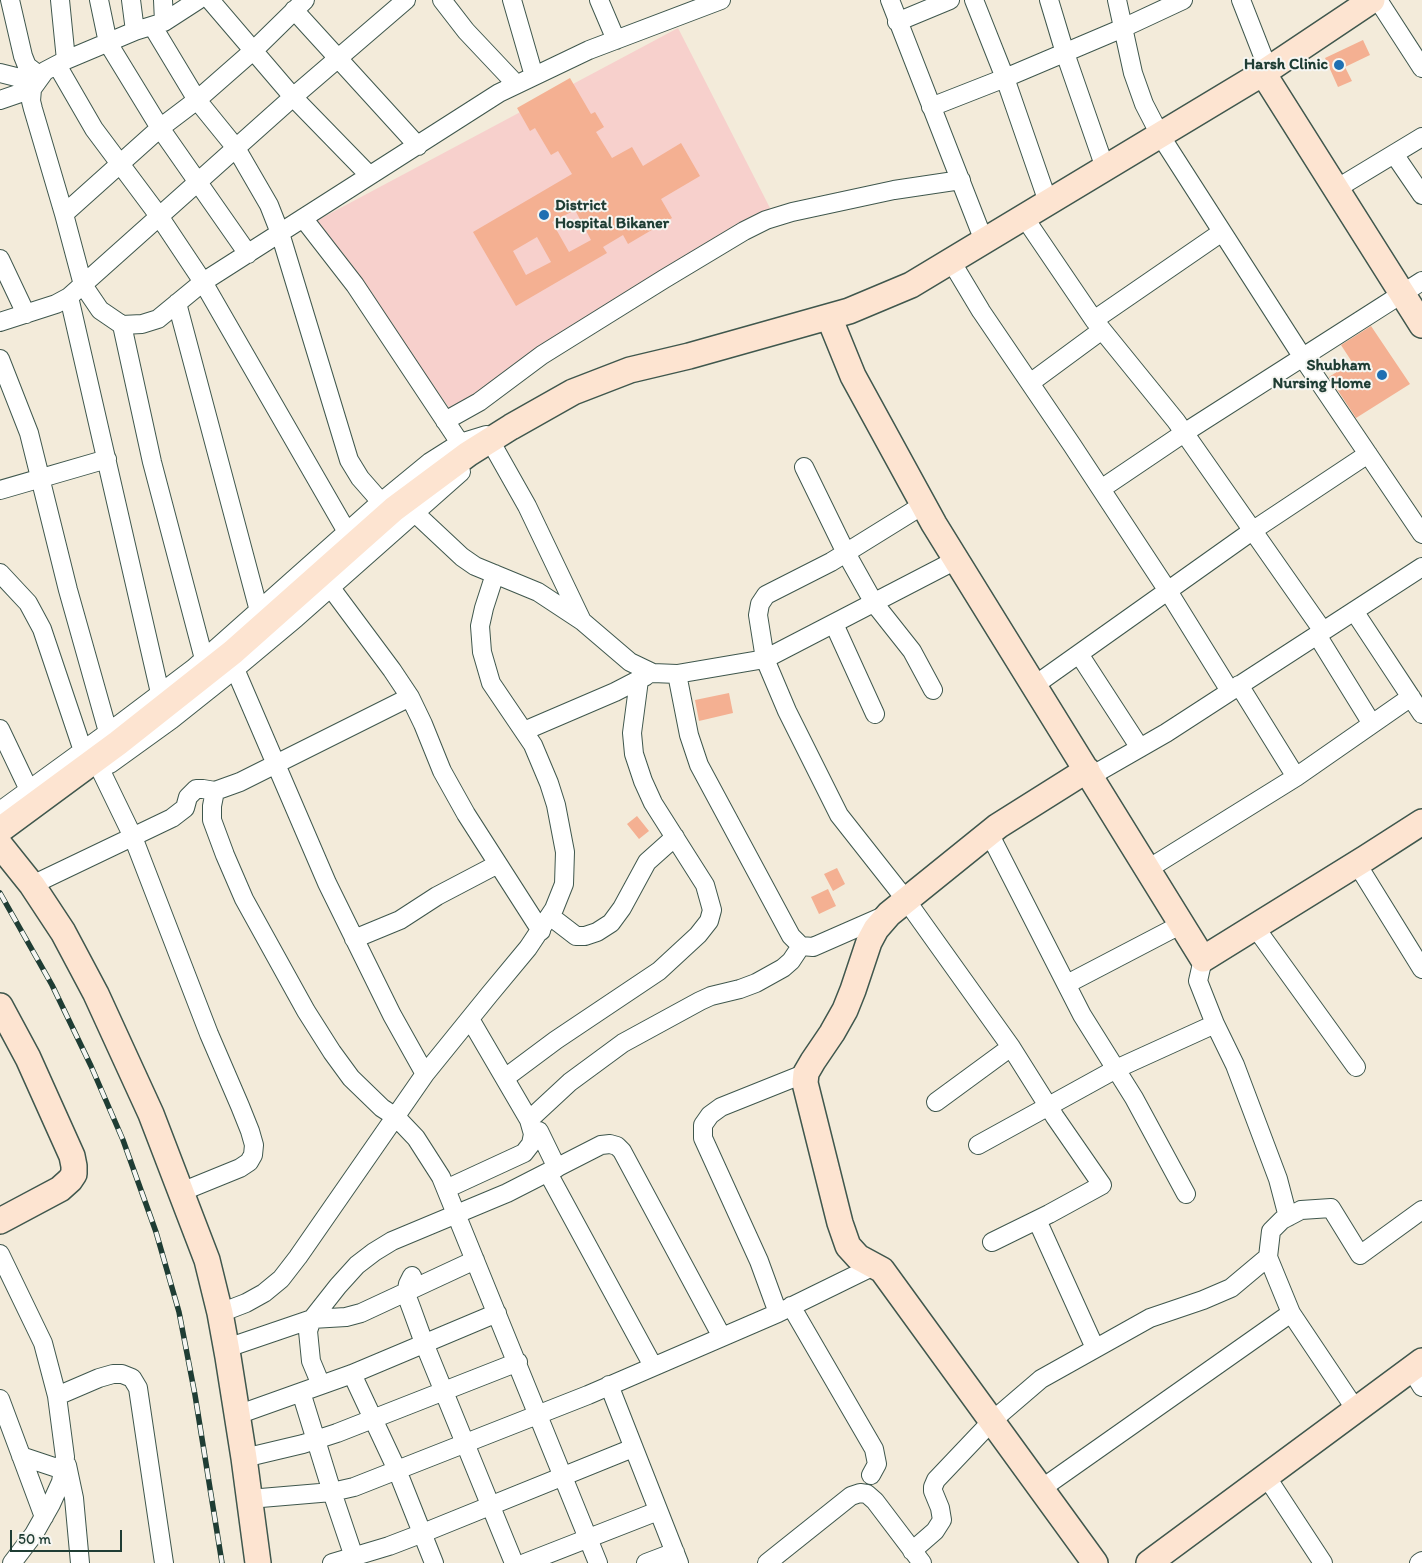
<!DOCTYPE html>
<html>
<head>
<meta charset="utf-8">
<style>
	body { margin:0 }
	#map { position:relative; width:1422px; height:1563px; overflow:hidden; background:#f3ebda; font-family:Itim,sans-serif }
	canvas { display:block }
	.scale { position:absolute; left:10px; top:1530px; width:112px; height:22px; box-sizing:border-box; border:2px solid #1f3d34; border-top:0; padding-left:6px; font-size:15px; line-height:18px; white-space:nowrap; color:#1f3d34; -webkit-text-stroke:4px #f6f6f2; paint-order:stroke }
</style>
</head>
<body>
<div id="map">
<canvas width="1422" height="1563"></canvas>
<div class="scale">50 m</div>
</div>
<script>
const g = document.querySelector('canvas').getContext('2d');
g.lineJoin = 'round';
function fillPath(path, color) { g.fillStyle = color; g.fill(path, 'evenodd'); }
const toPath = rows => new Path2D(rows.map(r => 'M' + r).join(''));
function strokePath(path, color, width, dash) { g.strokeStyle = color; g.lineWidth = width; g.lineCap = dash ? 'butt' : 'round'; g.setLineDash(dash || []); g.stroke(path); }
function drawText(font, color, halo, rows, align = 'center') {
  g.font = font + ' Itim,sans-serif'; g.lineWidth = 4; g.setLineDash([]); g.textBaseline = 'middle'; g.strokeStyle = halo; g.fillStyle = color; for (const [text, x, y, turn = 0] of rows) {
    g.save(); g.translate(x, y); g.rotate((+turn || 0) * Math.PI / 180); g.textAlign = isNaN(turn) ? turn : align; if (halo) g.strokeText(text, 0, 0); g.fillText(text, 0, 0); g.restore();
  }
}
fillPath(toPath([
	[678,28,770,208,450,409,316,221]
]), '#f7d0cc');
fillPath(toPath([
	[1363,40,1370,55,1345,67,1352,81,1338,87,1325,58],
	[570,78,591,114,595,112,604,127,596,132,612,158,632,147,643,166,681,143,700,176,661,199,672,218,628,244,623,235,603,247,607,253,516,306,473,232,572,174,558,151,551,155,535,128,530,131,517,108],
	[575,210,591,240,569,252,552,222],
	[537,237,551,262,526,275,513,251],
	[1371,326,1410,384,1356,418,1329,377,1352,362,1341,345],
	[729,693,733,713,699,721,695,700],
	[637,816,649,831,639,839,627,824],
	[837,868,845,884,833,891,824,874],
	[828,889,836,906,819,914,811,897]
]), '#f4b092');
const street = toPath([
	[10,0,23,56,27,66,40,76],
	[60,0,66,60],
	[99,0,108,43,160,128,248,254],
	[131,0,135,31],
	[163,0,164,22],
	[198,0,164,22,135,31,66,60,45,71,32,89,31,101,33,109,64,214,83,285,100,310,122,325,142,324,158,319,203,282,347,532],
	[210,0,293,97,369,175],
	[442,0,466,31,516,84],
	[512,0,534,76],
	[599,0,616,40],
	[890,0,984,241],
	[974,0,1005,78,1048,202],
	[1049,0,1065,53,1105,168],
	[1117,0,1133,73,1144,104,1160,135,1307,364,1422,534],
	[1241,0,1268,69],
	[1378,0,1422,68],
	[294,10,418,146],
	[897,22,950,0],
	[153,27,197,100,236,148,269,205,280,233,349,460,360,478,381,502],
	[57,65,94,129,159,216,203,282,499,93,589,50,721,0],
	[0,73,36,82],
	[0,100,32,89],
	[931,107,1005,78,1123,28,1183,0],
	[1394,154,1422,195],
	[1336,189,1422,137],
	[64,214,160,128,197,100,254,50,305,0],
	[1024,217,1094,320,1222,232],
	[303,218,355,285,460,443],
	[0,259,26,314],
	[951,261,981,311,1072,445,1168,591,1230,691],
	[69,297,160,693],
	[177,303,259,611],
	[1094,320,1176,421,1323,631],
	[0,322,56,304,69,297,293,97,406,0],
	[122,325,152,462,204,659],
	[0,359,29,433,68,590,108,732],
	[1030,383,1102,330],
	[445,421,479,402,542,355,664,279,744,231,766,220,792,212,894,190,961,180],
	[492,444,527,506,582,621],
	[804,467,846,553,874,603,912,651,933,690],
	[1101,489,1184,433,1422,281],
	[0,490,107,459],
	[923,505,831,562,766,595,760,604,758,615,765,659,787,711,839,815,906,900,1011,1047,1055,1117,1102,1185,1049,1214,992,1242],
	[415,513,462,557,475,566,538,592,582,621,630,662,653,673,677,674,765,659,956,560],
	[0,573,28,603,42,629,83,751],
	[331,588,392,670,410,697,423,724,442,771,466,814,541,931],
	[1354,611,1422,714],
	[834,624,875,714],
	[1317,635,1372,724],
	[1079,654,1140,748],
	[235,669,327,883,392,1015,425,1074],
	[677,674,689,735,699,765,791,936,801,946,813,947,886,915],
	[1035,685,1252,531,1368,454],
	[1239,685,1296,777],
	[0,729,29,790],
	[524,731,615,692,646,676],
	[110,764,171,720,235,669,296,618,461,472],
	[101,771,133,837,209,1034,240,1106,250,1131,254,1145,253,1155,249,1162,240,1168,181,1192],
	[1091,776,1166,733,1422,567],
	[215,791,212,806,212,820,225,855,244,899,306,1011,332,1052,351,1078,382,1108,396,1117,416,1138,441,1177,598,1563],
	[0,811,121,723,194,668,374,508,430,462,460,443,486,435],
	[989,833,1082,1015,1134,1098,1186,1194],
	[1357,864,1422,969],
	[1148,869,1296,777,1411,697],
	[32,885,172,818,185,808,188,797,196,789,203,789,215,791,240,782,410,697],
	[550,916,576,936,585,936,597,932,611,923,622,908,647,862,675,837],
	[1255,927,1356,1067],
	[354,939,400,920,437,896,498,864],
	[1067,984,1182,924],
	[1215,1024,1235,1065,1278,1179,1288,1217],
	[505,1078,556,1040,659,971,698,935,709,921,712,910,705,885,653,803,643,781,634,754,632,733,639,680],
	[936,1102,1011,1047],
	[529,1120,570,1082,623,1043,700,1001,711,996,740,989,756,983,783,968,791,961,801,946],
	[539,1131,557,1168],
	[978,1145,1116,1069,1215,1024,1198,981,1203,959],
	[548,1173,653,1366],
	[446,1189,524,1153,531,1144,533,1134,529,1120,470,1019],
	[1037,1220,1095,1348],
	[0,1254,43,1343,57,1396,65,1457,61,1482,51,1504,34,1534,12,1563],
	[1268,1257,1271,1231,1282,1220,1301,1210,1331,1208,1360,1255,1422,1210],
	[412,1276,408,1284,406,1294,412,1310,424,1343,514,1563],
	[791,1306,874,1449,877,1464,871,1475],
	[220,1313,246,1303,264,1293,281,1279,298,1257,425,1074,489,995,528,948,554,909,564,884,565,852,556,805,549,783,533,745,491,683,482,652,480,626,484,608,495,574],
	[778,1313,759,1261,703,1138,703,1125,710,1115,721,1107,806,1073],
	[1291,1313,1356,1410],
	[227,1348,312,1319,346,1317,361,1313,475,1260],
	[1411,1369,1422,1387],
	[352,1374,397,1470,434,1563],
	[321,1385,311,1361,308,1331,312,1319,338,1286,357,1265,374,1252,392,1241,507,1193,601,1145,610,1144,617,1146,622,1151,722,1337],
	[609,1385,679,1563],
	[301,1392,332,1492,354,1557],
	[57,1396,99,1378,113,1374,122,1374,132,1378,138,1388,164,1563],
	[0,1399,44,1517],
	[237,1415,352,1374,497,1313],
	[21,1456,63,1470],
	[244,1458,303,1444,337,1433,518,1362],
	[67,1465,74,1498,80,1563],
	[1266,1476,1323,1563],
	[249,1499,332,1492,354,1487,588,1395,778,1313,876,1265],
	[912,1551,935,1531,942,1520,940,1508,933,1491,933,1487,936,1480,992,1421,1041,1379,1150,1318,1203,1300,1231,1288,1268,1257,1291,1313,1041,1489],
	[332,1563,389,1546,423,1533,633,1448],
	[525,1563,658,1511],
	[646,1563,675,1552],
	[767,1563,851,1496,860,1493,867,1494,875,1501,922,1563],
	[1419,1563,1422,1561]
]);
const secondary = toPath([
	[1263,73,1422,325],
	[829,317,853,376,934,524,1203,959,1366,858,1422,822],
	[1087,770,998,826,889,914,876,929,869,942,853,990,845,1010,832,1033,813,1061,806,1073,805,1083,840,1223,848,1246,858,1257,882,1270,1095,1563],
	[0,830,118,743,233,652,394,509,468,454,511,427,573,392,630,370,689,356,849,311,911,285,1263,73,1372,0],
	[0,845,32,885,63,932,96,994,151,1114,207,1260,220,1313,228,1357,244,1458,258,1563],
	[0,1006,28,1058,72,1156,74,1166,74,1174,70,1180,60,1189,0,1221],
	[1149,1563,1422,1361]
]);
strokePath(street, '#3f574d', 20);
strokePath(secondary, '#3f574d', 28);
strokePath(street, '#fff', 18);
strokePath(secondary, '#fde4d1', 25);
const rail = toPath([
	[0,893,52,985,91,1066,123,1140,156,1232,179,1312,195,1395,222,1563]
]);
strokePath(rail, '#1f3d34', 5.5);
strokePath(rail, '#f6f6f2', 4, [11]);
for (const [x, y, r, color] of [
	[1339,65,6,"#1f6fb2"],
	[544,215,6,"#1f6fb2"],
	[1382,375,6,"#1f6fb2"]
]) { const dot = new Path2D(); dot.arc(x, y, r, 0, 2 * Math.PI); g.fillStyle = color; g.fill(dot); strokePath(dot, '#f6f6f2', 2); }
drawText('bold 16px', '#1f3d34', '#f6f6f2', [
	["Harsh Clinic",1328,65],
	["District",555,206,"left"],
	["Hospital Bikaner",555,224,"left"],
	["Shubham",1371,366],
	["Nursing Home",1371,384]
], 'right');
</script>
</body>
</html>
